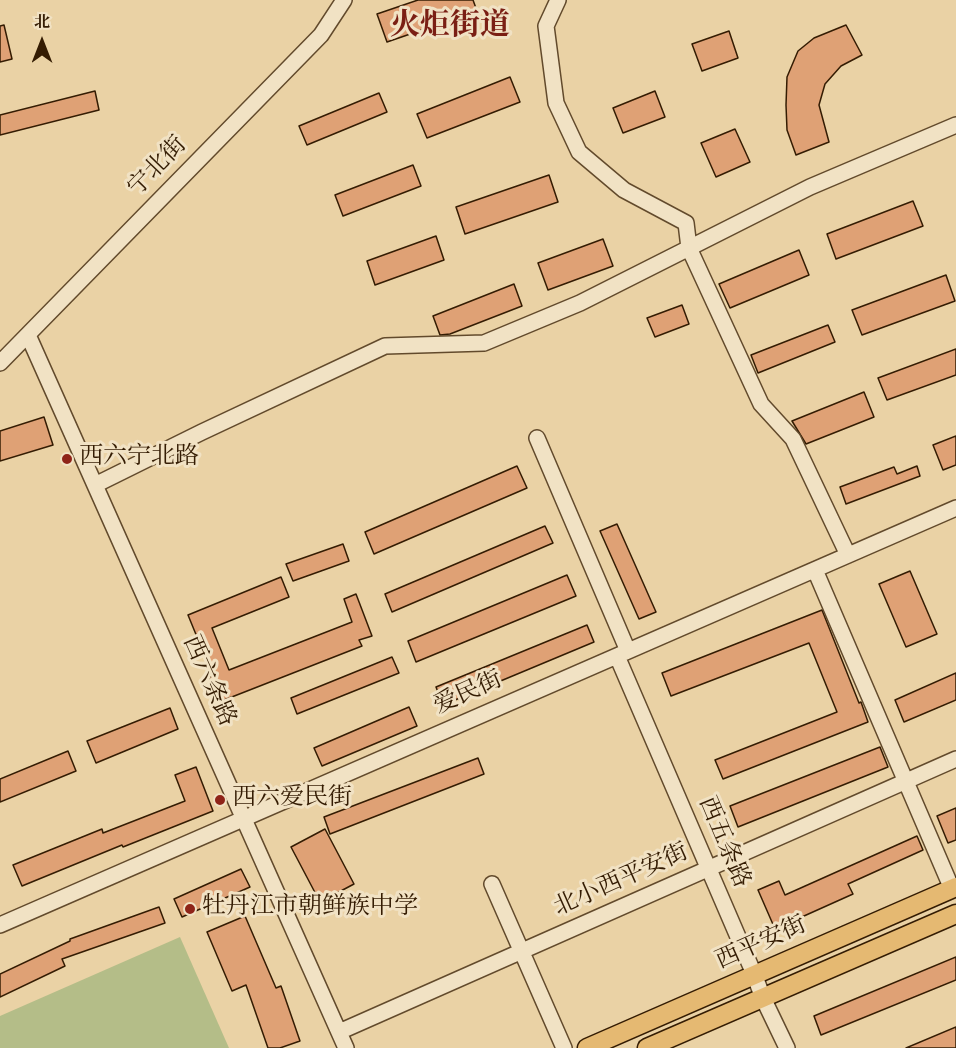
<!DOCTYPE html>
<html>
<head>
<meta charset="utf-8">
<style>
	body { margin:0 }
	#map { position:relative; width:956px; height:1048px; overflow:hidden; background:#ead2a5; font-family:"Sorts Mill Goudy","Noto Serif SC",serif }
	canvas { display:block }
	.north { position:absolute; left:12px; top:12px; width:60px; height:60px; -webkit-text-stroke:4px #f1e2c4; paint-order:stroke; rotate:0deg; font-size:16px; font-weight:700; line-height:24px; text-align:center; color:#341c03 }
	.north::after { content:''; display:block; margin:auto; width:21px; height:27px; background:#341c03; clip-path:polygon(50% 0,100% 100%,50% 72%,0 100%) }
</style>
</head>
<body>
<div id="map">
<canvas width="956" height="1048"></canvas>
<div class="north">北</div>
</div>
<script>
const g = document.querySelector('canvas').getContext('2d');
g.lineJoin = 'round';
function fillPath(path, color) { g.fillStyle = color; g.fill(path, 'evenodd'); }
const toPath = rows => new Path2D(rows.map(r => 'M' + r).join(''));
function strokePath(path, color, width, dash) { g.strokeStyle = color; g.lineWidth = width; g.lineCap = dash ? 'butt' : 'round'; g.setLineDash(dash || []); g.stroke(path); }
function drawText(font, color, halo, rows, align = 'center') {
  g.font = font + ' "Sorts Mill Goudy","Noto Serif SC",serif'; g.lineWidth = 6; g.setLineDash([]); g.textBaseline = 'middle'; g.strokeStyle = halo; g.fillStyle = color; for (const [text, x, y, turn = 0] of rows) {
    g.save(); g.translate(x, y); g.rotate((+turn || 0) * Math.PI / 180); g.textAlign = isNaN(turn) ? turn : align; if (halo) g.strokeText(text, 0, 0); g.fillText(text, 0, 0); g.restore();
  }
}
fillPath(toPath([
	[180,937,229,1048,0,1048,0,1016]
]), '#b4bd88');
const building = toPath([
	[418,0,473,0,477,11,387,42,377,14,418,0],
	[4,25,12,59,0,62,0,26,4,25],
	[846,25,862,55,841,66,825,84,819,105,829,142,796,155,787,130,786,105,787,77,798,51,814,38,846,25],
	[729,31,738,58,702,71,692,44,729,31],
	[510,77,520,102,427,138,417,114,510,77],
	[95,91,99,110,0,135,0,115,95,91],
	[655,91,665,117,623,133,613,108,655,91],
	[379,93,387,112,307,145,299,126,379,93],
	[735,129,750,162,716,177,701,143,735,129],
	[413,165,421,186,343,216,335,195,413,165],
	[549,175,558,202,465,234,456,207,549,175],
	[913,201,923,226,836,259,827,234,913,201],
	[436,236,444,260,375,285,367,261,436,236],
	[603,239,613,266,548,290,538,263,603,239],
	[799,250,809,275,730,308,719,284,799,250],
	[946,275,955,301,862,335,852,310,946,275],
	[514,284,522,306,450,334,440,335,433,316,514,284],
	[682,305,689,324,655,337,647,318,682,305],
	[828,325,835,342,758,373,751,355,828,325],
	[956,349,956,375,887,400,878,378,956,349],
	[864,392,874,417,806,444,792,421,864,392],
	[44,417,53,445,0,461,0,431,44,417],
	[956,436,956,465,943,470,933,445,956,436],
	[517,466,527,488,374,554,365,532,517,466],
	[917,466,920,476,846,504,840,487,894,467,897,474,917,466],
	[617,524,656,612,639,619,600,531,617,524],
	[545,526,553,543,392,612,385,594,545,526],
	[343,544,349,561,293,581,286,564,343,544],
	[910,571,937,634,906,647,879,584,910,571],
	[567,575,576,596,416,662,408,641,567,575],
	[281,577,289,597,212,628,229,670,352,622,344,599,356,594,372,636,359,640,362,646,219,702,209,677,213,676,188,615,281,577],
	[822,610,859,703,861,702,868,722,723,779,715,760,837,712,809,643,671,696,662,673,822,610],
	[587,625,594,642,443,705,436,687,587,625],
	[392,657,399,673,297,714,291,698,392,657],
	[956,673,956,700,904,722,895,700,956,673],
	[409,707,417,726,322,766,314,748,409,707],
	[170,708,178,729,96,763,87,741,170,708],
	[880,747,888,767,738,827,730,806,880,747],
	[68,751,76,771,0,802,0,779,68,751],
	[478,758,484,774,330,834,324,817,478,758],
	[196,767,213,811,123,847,122,845,22,886,13,865,102,829,103,833,185,801,175,775,196,767],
	[956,808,956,840,948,843,937,816,956,808],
	[325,829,354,884,320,902,291,847,325,829],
	[917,836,923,850,848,884,853,894,775,929,758,890,779,881,785,895,917,836],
	[241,869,250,887,182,917,174,899,241,869],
	[159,907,165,923,62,959,65,966,0,997,0,974,70,941,70,939,159,907],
	[245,916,276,988,281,986,300,1041,280,1048,268,1048,246,985,232,991,207,932,245,916],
	[956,957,956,980,821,1035,814,1016,956,957],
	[956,1027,956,1048,906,1048,956,1027]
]);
fillPath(building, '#dfa175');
strokePath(building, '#341c03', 1.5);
const minor = toPath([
	[558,0,546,26,556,103,579,152,624,190,686,223,689,248,761,404,793,439,848,555],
	[28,335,346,1048],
	[0,363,321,35,344,0],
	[537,438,628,651],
	[95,485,202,432,385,346,484,343,580,303,810,187,956,125],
	[815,570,952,889],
	[617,656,754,974,763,998,787,1048],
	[492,884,564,1048],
	[0,925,956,508],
	[339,1032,956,759]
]);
const major = toPath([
	[587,1048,956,887],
	[647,1048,956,914]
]);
strokePath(minor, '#624a2c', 18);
strokePath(major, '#341c03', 21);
strokePath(minor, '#f1e2c4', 15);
strokePath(major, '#e5b972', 18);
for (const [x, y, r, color] of [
	[67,459,6,"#8f2418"],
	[220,800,6,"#8f2418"],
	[190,909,6,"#8f2418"]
]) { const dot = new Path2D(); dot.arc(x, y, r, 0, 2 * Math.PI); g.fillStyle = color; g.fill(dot); strokePath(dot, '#f1e2c4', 2); }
drawText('24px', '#341c03', '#f1e2c4', [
	["宁北街",159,168,-46],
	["西六条路",207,682,66],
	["爱民街",469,695,-24],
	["西五条路",722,843,67],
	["北小西平安街",622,882,-24],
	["西平安街",762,945,-24]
]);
drawText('24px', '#341c03', '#f1e2c4', [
	["西六宁北路",79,459],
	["西六爱民街",232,800],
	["牡丹江市朝鲜族中学",202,909]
], 'left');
drawText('bold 30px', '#7a1f14', '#f1e2c4', [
	["火炬街道",450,29]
]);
</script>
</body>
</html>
